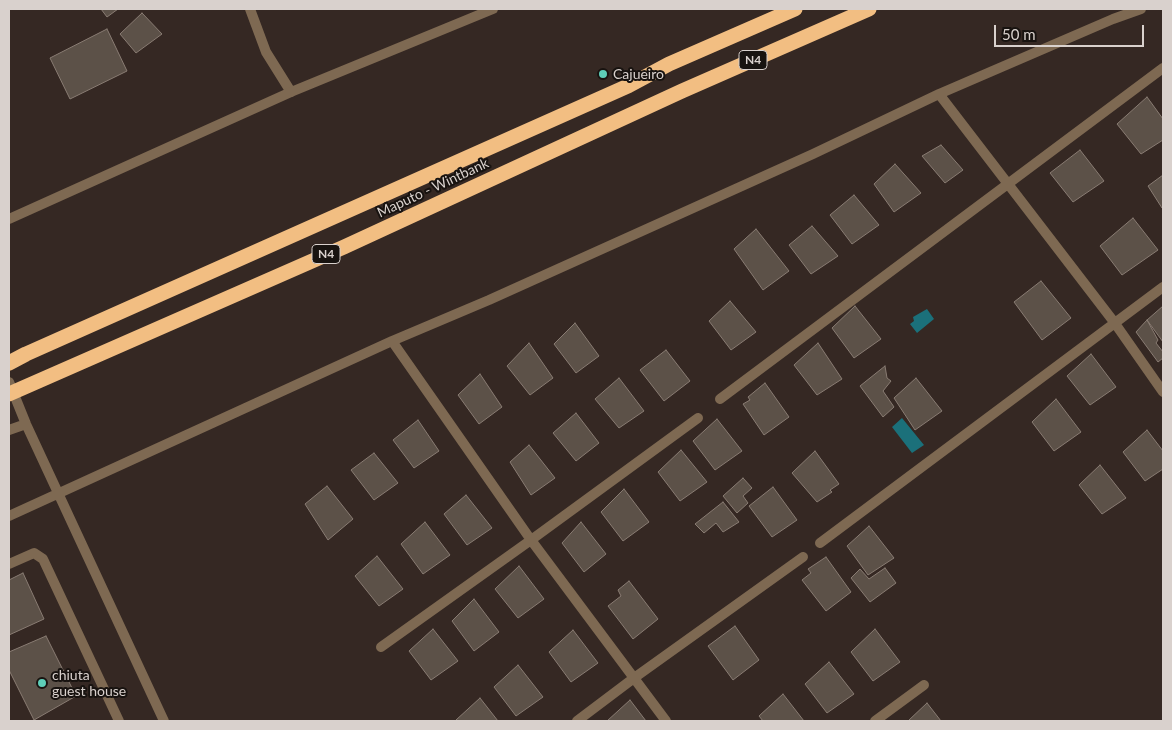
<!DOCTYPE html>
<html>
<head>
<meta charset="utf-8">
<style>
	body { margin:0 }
	#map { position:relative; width:1172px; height:730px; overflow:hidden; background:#352823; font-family:Lato,sans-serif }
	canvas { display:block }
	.frame { position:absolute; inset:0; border:10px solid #d9d1cd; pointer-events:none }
	.scale { position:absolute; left:994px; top:25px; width:150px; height:22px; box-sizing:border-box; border:2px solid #d9d1cd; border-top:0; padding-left:6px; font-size:15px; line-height:18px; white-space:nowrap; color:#d9d1cd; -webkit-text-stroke:4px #181310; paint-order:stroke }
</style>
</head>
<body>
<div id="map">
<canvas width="1172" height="730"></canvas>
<div class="frame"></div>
<div class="scale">50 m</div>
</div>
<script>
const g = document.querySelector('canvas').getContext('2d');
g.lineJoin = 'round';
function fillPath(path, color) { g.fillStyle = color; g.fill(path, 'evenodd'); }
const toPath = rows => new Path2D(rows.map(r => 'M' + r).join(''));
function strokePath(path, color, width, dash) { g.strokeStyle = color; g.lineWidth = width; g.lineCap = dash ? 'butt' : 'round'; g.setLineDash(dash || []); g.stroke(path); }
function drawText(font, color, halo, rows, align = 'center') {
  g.font = font + ' Lato,sans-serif'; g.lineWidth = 4; g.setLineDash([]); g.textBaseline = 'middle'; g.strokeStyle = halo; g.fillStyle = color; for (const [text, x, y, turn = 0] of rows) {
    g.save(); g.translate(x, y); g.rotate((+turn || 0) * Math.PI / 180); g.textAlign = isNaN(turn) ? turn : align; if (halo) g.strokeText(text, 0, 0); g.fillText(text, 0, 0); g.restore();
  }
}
fillPath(toPath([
	[927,309,934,319,917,333,910,324,914,321,913,317],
	[902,418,924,445,912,453,892,427]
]), '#1b707a');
const building = toPath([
	[101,9,118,9,107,17,101,9],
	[142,13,162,34,136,53,120,34,142,13],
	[107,29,127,71,70,99,50,58,107,29],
	[1147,97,1163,119,1163,140,1141,154,1117,124,1147,97],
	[941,145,963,170,945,183,922,156,941,145],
	[1080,150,1104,181,1073,202,1050,173,1080,150],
	[895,164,921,193,894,212,874,184,895,164],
	[1163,175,1163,207,1162,208,1148,186,1163,175],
	[854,195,879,225,852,244,830,215,854,195],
	[1133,218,1158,250,1122,275,1100,246,1133,218],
	[812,226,838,256,811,274,789,245,812,226],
	[756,229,789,271,763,290,734,249,756,229],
	[1041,281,1071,318,1042,340,1014,302,1041,281],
	[730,301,756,332,731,350,709,321,730,301],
	[855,306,881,339,854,358,832,328,855,306],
	[1163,306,1163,342,1147,320,1163,306],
	[1147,320,1158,340,1156,343,1163,352,1163,358,1158,362,1136,332,1147,320],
	[575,323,599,356,576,373,554,344,575,323],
	[529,343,553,378,530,395,507,366,529,343],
	[818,343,842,379,817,395,794,365,818,343],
	[666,350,690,381,664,401,640,370,666,350],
	[1091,354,1116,387,1090,405,1067,376,1091,354],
	[885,366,887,378,891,381,883,391,894,407,883,417,860,386,885,366],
	[480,374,502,407,479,424,458,395,480,374],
	[619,378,644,411,619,428,595,399,619,378],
	[916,378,942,411,915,430,894,398,916,378],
	[765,383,789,417,764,435,743,404,750,400,748,397,765,383],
	[1056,399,1081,432,1054,451,1032,422,1056,399],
	[576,413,599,443,576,461,553,433,576,413],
	[717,419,742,451,715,470,693,441,717,419],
	[418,420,439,451,414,468,393,440,418,420],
	[1147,430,1163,451,1163,469,1145,481,1123,452,1147,430],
	[529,445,555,478,531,495,510,462,529,445],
	[681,450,707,482,680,501,658,472,681,450],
	[815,451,839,484,830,490,832,492,817,502,792,473,815,451],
	[374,453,398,483,374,500,351,470,374,453],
	[1100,465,1126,498,1102,514,1079,485,1100,465],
	[743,478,752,488,743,496,748,503,737,513,723,496,743,478],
	[327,486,353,519,328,540,305,504,327,486],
	[773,487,797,520,772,537,749,506,773,487],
	[624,489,649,522,623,541,601,512,624,489],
	[466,495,492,528,467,545,444,514,466,495],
	[723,502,739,522,723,532,716,523,704,533,695,524,723,502],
	[425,522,450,555,423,574,401,544,425,522],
	[581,522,606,554,584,572,562,543,581,522],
	[869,526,894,558,868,575,847,546,869,526],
	[377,556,403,589,379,606,355,576,377,556],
	[826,557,851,592,826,611,802,580,811,573,808,569,826,557],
	[519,566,544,599,518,618,495,589,519,566],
	[885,568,896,583,870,602,851,578,860,569,869,579,885,568],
	[23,573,44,619,9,635,9,580,23,573],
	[629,581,658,619,633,639,608,606,621,596,618,590,629,581],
	[474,599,499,632,474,651,452,621,474,599],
	[735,626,759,660,733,680,708,646,735,626],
	[433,629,458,661,431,680,409,651,433,629],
	[875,629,900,662,873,681,851,652,875,629],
	[573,630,598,663,571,682,549,652,573,630],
	[46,636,76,696,34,720,9,670,9,652,46,636],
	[829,662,854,694,827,713,805,684,829,662],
	[518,665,543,697,516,716,494,687,518,665],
	[783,694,804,721,763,721,759,716,783,694],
	[480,698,498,721,457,721,456,720,480,698],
	[630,700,646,721,607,721,630,700],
	[927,703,941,721,908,721,927,703]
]);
fillPath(building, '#5c5148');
strokePath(building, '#897c73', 1);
strokePath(toPath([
	[250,9,266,52,291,92]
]), '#7e6952', 10);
strokePath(toPath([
	[939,94,1114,322,1163,392],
	[9,219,291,92,493,9],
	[392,341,531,540,666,721],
	[9,382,26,424,164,721],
	[720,399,1163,68],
	[9,430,26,424],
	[9,516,392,341,489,300,813,154,939,94,1113,19,1141,9],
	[820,543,1163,287],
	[9,564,34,553,43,559,119,721],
	[381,647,531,540,698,418],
	[577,721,634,678,803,557],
	[875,721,924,685]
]), '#7e6952', 10);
strokePath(toPath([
	[9,363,26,354,628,86,669,64,795,9],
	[9,394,344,247,682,91,869,9]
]), '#f2be82', 15);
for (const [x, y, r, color] of [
	[603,74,5,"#5eceb8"],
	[42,683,5,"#5eceb8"]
]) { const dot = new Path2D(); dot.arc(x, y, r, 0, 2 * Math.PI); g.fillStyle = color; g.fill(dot); strokePath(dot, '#181310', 2); }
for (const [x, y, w] of [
	[753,60,28],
	[326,254,28]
]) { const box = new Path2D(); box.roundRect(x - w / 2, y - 9.5, w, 19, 4); g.fillStyle = '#181310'; g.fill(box); strokePath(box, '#d9d1cd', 1); }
drawText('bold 12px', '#d9d1cd', null, [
	["N4",753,60],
	["N4",326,254]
]);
drawText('14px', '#d9d1cd', '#181310', [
	["Cajueiro",613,74],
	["chiuta",52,675],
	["guest house",52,691]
], 'left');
drawText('14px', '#d9d1cd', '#181310', [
	["Maputo - Wintbank",433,188,-25]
]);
</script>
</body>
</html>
